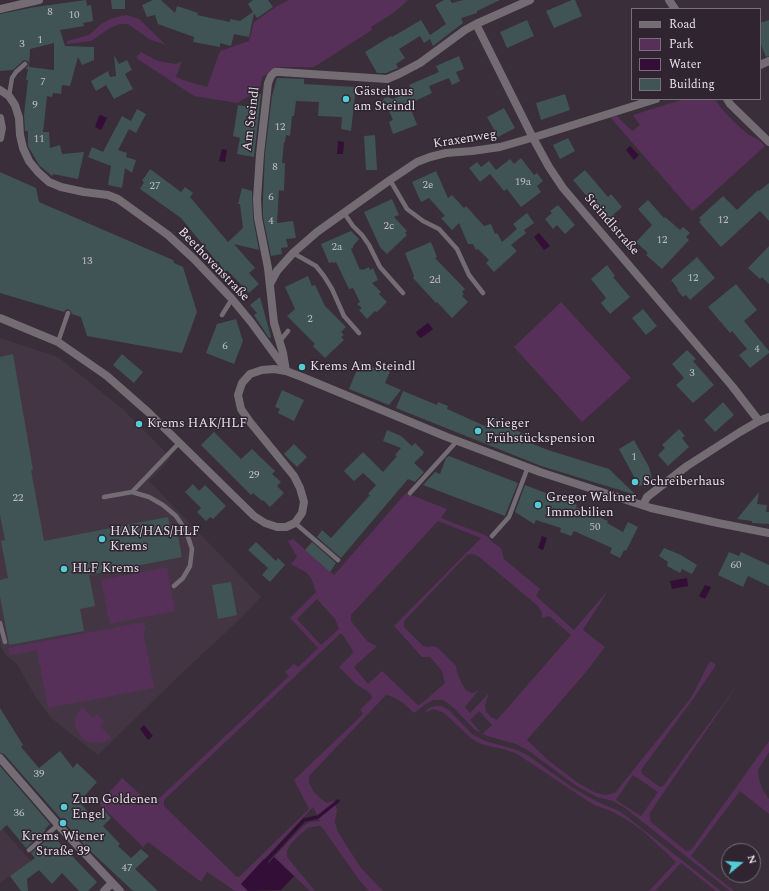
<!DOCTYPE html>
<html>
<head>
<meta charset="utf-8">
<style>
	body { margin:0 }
	#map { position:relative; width:769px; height:891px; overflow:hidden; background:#392e39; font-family:Spectral,serif }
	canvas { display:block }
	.legend { position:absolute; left:631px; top:8px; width:130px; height:92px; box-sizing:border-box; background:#2f242f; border:1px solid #786f78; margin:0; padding:5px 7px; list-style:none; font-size:12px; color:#e6dfe6 }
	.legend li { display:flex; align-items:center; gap:8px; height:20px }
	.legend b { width:20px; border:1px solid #786f78 }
	.north { position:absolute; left:721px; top:843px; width:40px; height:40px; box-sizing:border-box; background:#2f242f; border:1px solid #786f78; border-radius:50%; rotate:72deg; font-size:11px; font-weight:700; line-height:16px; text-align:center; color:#e6dfe6 }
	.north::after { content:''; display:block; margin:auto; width:14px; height:18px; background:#52ccd6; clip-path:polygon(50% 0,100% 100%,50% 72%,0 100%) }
</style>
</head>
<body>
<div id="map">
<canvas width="769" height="891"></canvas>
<ul class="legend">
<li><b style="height:5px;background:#736d73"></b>Road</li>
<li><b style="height:11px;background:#57305a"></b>Park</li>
<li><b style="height:11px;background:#330e36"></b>Water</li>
<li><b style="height:11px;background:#405456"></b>Building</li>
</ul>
<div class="north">N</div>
</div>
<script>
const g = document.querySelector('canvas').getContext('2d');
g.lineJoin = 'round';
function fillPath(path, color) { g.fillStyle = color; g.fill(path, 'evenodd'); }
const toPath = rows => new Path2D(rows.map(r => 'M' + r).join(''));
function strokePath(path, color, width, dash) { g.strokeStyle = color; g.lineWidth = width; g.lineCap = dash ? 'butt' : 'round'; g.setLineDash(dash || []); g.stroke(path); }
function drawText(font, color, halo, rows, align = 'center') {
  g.font = font + ' Spectral,serif'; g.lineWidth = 3; g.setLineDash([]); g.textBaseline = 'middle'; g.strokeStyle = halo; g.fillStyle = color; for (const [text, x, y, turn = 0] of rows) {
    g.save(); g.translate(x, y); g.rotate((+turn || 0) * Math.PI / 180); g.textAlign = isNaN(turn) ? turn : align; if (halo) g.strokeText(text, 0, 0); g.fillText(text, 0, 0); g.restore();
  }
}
fillPath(toPath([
	[0,338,58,357,124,410,171,458,149,481,261,597,239,620,181,674,98,755,51,718,35,696,17,664,6,655,1,647,0,641],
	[0,826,31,861,0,883]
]), '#443545');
fillPath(toPath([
	[289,0,408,0,392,14,371,27,372,30,314,67,281,67,274,69,262,77,260,90,237,103,194,96,136,58,141,52,158,61,176,64,182,61,176,77,186,81,207,87,220,51,249,41,254,22,277,6],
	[127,15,139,19,166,45,149,39,128,24,120,24,110,28,91,41,67,44,67,41,89,35,101,24,113,18],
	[684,99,715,99,721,108,733,121,749,135,758,139,765,146,702,203,692,211,610,117,617,116,632,131,640,125,633,115],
	[561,302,631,378,582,422,514,347],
	[406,493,447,509,441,518,487,536,492,542,501,548,504,559,540,589,536,596,574,630,609,589,583,630,605,647,586,672,527,740,548,760,578,783,596,793,606,795,615,793,691,698,710,661,716,665,693,699,641,770,642,774,660,787,663,786,741,680,649,814,651,822,686,851,691,850,769,741,769,752,758,770,759,779,763,790,769,799,769,814,740,791,691,856,734,891,730,891,625,808,613,801,597,797,575,785,529,751,516,744,487,736,475,730,455,709,443,700,434,700,426,704,414,713,402,702,393,697,386,695,309,776,309,782,313,791,321,799,327,803,334,801,337,810,335,822,338,832,346,845,361,868,383,891,369,891,360,881,321,826,317,826,308,828,298,836,290,845,287,851,287,857,315,891,310,891,274,857,303,826,310,822,320,821,313,807,241,884,248,891,235,891,207,872,201,882,148,842,143,847,99,804,122,778,152,805,289,676,285,672,294,664,298,667,318,648,290,618,316,592,311,578,307,573,291,564,297,557,288,541,293,539,334,575],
	[438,521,481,538,394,626,422,657,430,657,442,671,445,683,421,704,418,705,382,671,368,684,354,667,377,646,368,642,351,621,351,615],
	[472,554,478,556,538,606,542,613,542,618,549,616,571,635,497,720,491,717,486,712,485,705,489,693,470,713,465,707,478,691,472,693,466,690,462,684,457,672,456,666,437,647,432,646,427,647,423,646,404,627,404,621,467,555],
	[317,599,335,619,339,629,321,645,297,619],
	[340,634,342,634,352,649,353,653,339,667,356,684,370,693,372,698,360,710,363,714,294,780,309,809,239,877,236,876,164,806,164,800],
	[479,711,492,725,482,734,470,720],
	[633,775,658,792,641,816,616,800],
	[167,567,175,611,110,624,101,580],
	[144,622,146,629,143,630,154,688,48,708,37,650,10,655,8,648],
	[435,706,442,706,449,710,472,734,485,741,514,749,526,754,573,788,596,801,621,812,721,891,716,891,681,863,655,891,649,891,676,862,643,831,624,818,611,811,594,805,517,754,507,750,481,744,472,739,444,713,434,709,424,713,429,708],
	[82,707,93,718,97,714,104,722,100,726,111,738,104,742,96,743,88,742,81,737,77,730,75,722,77,714]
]), '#57305a');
fillPath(toPath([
	[101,115,107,118,101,130,95,127,99,116],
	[338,141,344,142,343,154,337,154],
	[630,146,639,155,634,160,626,150],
	[222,149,227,150,225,162,219,161],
	[539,233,550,246,544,250,534,237],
	[428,323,433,329,421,338,418,336,416,332],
	[542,536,547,538,543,550,538,548],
	[687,578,688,586,672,589,670,581],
	[705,585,711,587,705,599,699,596],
	[144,725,153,736,148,740,140,729],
	[274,857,294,876,281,890,248,891,241,884,264,859,269,863]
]), '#330e36');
strokePath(toPath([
	[266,861,304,820,318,817,338,801]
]), '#330e36', 3.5);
fillPath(toPath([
	[86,0,87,6,91,5,93,21,83,23,84,26,60,30,65,46,94,47,94,60,82,65,78,57,70,86,62,85,61,94,53,93,52,97,47,96,43,132,49,132,50,148,60,145,62,154,84,152,78,179,53,174,52,176,39,165,28,146,28,131,25,131,24,115,28,80,26,80,28,69,25,69,28,66,29,63,27,61,24,60,13,70,0,71,0,14,35,7],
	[54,43,54,70,29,67,30,49],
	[111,0,125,0,125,9,112,9],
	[153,0,161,0,175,13,177,6,198,13,197,15,230,22,230,19,240,21,253,12,248,4,253,0,268,0,273,7,257,18,254,13,249,37,234,34,231,46,220,43,220,47,193,42,194,37,158,24,155,15,147,17,142,5],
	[444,0,450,0,452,3,463,0,500,0,477,11,477,13,461,18,463,23,433,46,430,39,424,43,420,36,399,49,405,58,396,64,398,68,386,73,377,73,365,52,391,36,392,37,421,20,430,35,446,24,435,5],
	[572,0,575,0,582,16,554,28,546,11],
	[527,20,534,36,507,48,500,32],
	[769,20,769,56,766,57,760,42,760,23],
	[114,55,119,64,127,60,132,70,125,74,133,89,114,99,106,85,96,91,91,81,108,71,110,77,116,76],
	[459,56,464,69,456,72,460,81,452,85,449,78,429,86,432,93,409,104,417,125,393,134,389,122,393,120,388,109,384,106,382,102,384,98,388,97,393,99,412,91,409,85,439,72,436,66],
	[277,78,304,79,304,84,356,87,351,131,341,129,342,117,318,116,319,102,296,101,294,116,292,116,290,136,286,135,285,142,284,142,282,163,285,163,284,191,279,190,277,223,293,221,296,238,286,239,288,247,281,248,282,254,271,256,263,217,263,199,265,154,272,96],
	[252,92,261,94,254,157,237,154,240,138,233,136,238,105,249,107],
	[565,94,570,110,541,120,536,103],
	[504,108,515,128,498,137,487,117],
	[137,109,146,114,136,133,129,129,118,150,127,153,126,157,136,160,132,173,125,168,122,188,108,185,111,166,88,157,92,147,103,152,122,116,131,121],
	[375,135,377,170,366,170,364,136],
	[568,138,575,151,560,159,553,145],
	[521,158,534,175,537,173,543,181,537,186,541,192,521,207,507,189,504,191,490,174,480,182,469,168,477,162,481,167,489,161,496,170,510,159,514,164],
	[150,169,181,192,185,187,193,193,190,197,228,242,243,228,240,204,238,204,242,188,252,191,253,218,259,250,234,244,255,268,249,273,259,284,249,293,227,270,225,272,218,261,217,262,181,218,140,189,144,182,142,181],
	[585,170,608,197,611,194,622,207,613,215,615,216,606,224,593,210,596,207,573,180],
	[436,171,448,198,452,195,464,208,466,206,484,226,491,224,495,234,497,233,502,242,517,229,513,224,527,213,534,223,524,230,526,233,511,245,517,251,494,272,486,263,489,260,478,249,476,250,473,244,468,244,459,223,452,230,441,218,445,216,429,198,421,202,412,182],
	[0,172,36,188,39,202,173,260,174,263,183,267,197,312,182,353,87,336,81,317,72,314,70,310,67,309,64,312,0,293],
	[769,183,769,221,760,211,721,247,699,222,701,220,699,218,723,196,737,210,758,190,759,191],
	[392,199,399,215,394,217,407,231,405,233,407,235,387,254,380,247,364,212],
	[648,200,664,218,665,217,680,230,683,227,690,233,686,237,689,240,662,269,646,255,648,253,636,242,652,225,638,209],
	[558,205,575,225,565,234,557,225,553,229,545,219,552,213,550,211],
	[351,231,359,239,353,246,353,248,351,249,360,270,362,269,363,270,369,267,370,270,373,268,378,280,372,283,381,292,379,294,387,302,377,312,375,311,367,319,359,310,362,308,357,304,360,302,353,288,349,289,336,262,333,263,332,262,329,263,321,244],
	[431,242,437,257,435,258,465,289,462,292,464,294,462,296,468,302,452,318,437,302,436,303,413,278,414,276,405,253],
	[769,246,769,284,762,277,760,279,748,268],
	[697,257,715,278,690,300,686,295,683,297,677,290,678,289,671,280],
	[607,265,615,276,613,277,630,297,610,314,601,303,606,298,591,279],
	[308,276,312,286,315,285,325,306,346,327,341,332,344,335,341,337,344,340,325,358,313,346,315,344,287,316,295,309,285,287],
	[736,284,757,310,744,321,769,351,769,353,750,368,739,355,747,349,732,331,730,333,708,307],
	[260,297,271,337,269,338,254,315,257,313,250,305],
	[643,309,657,326,646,335,632,318],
	[236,319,243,341,234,364,206,353,217,324],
	[687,350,696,359,693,361,714,385,693,403,676,385,684,378,672,364],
	[13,354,33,470,31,470,44,541,168,517,170,526,176,525,182,557,89,575,95,606,80,609,84,631,9,645,0,596,0,580,8,578,1,541,5,540,0,515,0,357],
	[122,354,143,372,134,383,113,365],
	[360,362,374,368,376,363,391,369,385,383,401,390,389,405,349,389],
	[282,390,304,400,294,421,278,413,280,409,275,407],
	[403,391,437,405,438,402,448,406,447,409,485,426,493,416,512,429,530,436,528,442,548,450,609,469,636,495,541,466,396,408],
	[723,402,734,415,715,432,704,420],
	[679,429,685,436,682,438,689,447,668,466,658,455,665,448,662,445],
	[387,430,401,436,412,446,415,443,424,452,422,456,421,456,414,463,424,472,415,482,408,479,341,558,317,537,322,530,331,538,370,495,368,494,376,485,363,473,354,481,344,471,363,452,383,472,397,456,395,455,401,448,383,441],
	[214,432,241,459,252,449,275,471,272,474,281,482,277,486,284,493,270,507,263,500,262,501,253,493,251,495,201,445],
	[634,440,649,467,653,482,639,486,619,449],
	[294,444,307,457,297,467,284,454],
	[449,456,518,483,505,516,423,485,435,472,440,474,446,458],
	[193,484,199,491,205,485,226,506,213,519,210,517,206,521,197,512,201,508,185,492],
	[525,485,577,505,576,507,608,521,607,523,623,532,628,522,638,527,626,551,624,550,620,558,610,553,612,548,574,531,571,536,560,532,561,528,536,520,534,524,515,512],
	[759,492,757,504,767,505,766,512,769,512,769,524,752,523,752,521,737,519],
	[256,542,276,561,278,558,285,565,270,582,262,575,268,568,248,550],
	[312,542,336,563,330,572,305,550],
	[664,548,681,555,697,565,692,574,682,569,680,573,667,566,668,562,659,556],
	[729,552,739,556,741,552,769,565,769,586,748,576,743,587,718,575],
	[231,582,237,615,218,619,212,585],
	[0,708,23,745,21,747,39,768,60,751,73,768,77,763,97,782,79,802,93,817,103,809,111,818,103,826,120,844,118,846,131,858,141,849,149,856,135,869,158,891,133,891,85,846,4,754,0,753],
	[0,766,50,824,45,829,46,830,26,848,7,825,0,831],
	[52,835,97,882,88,891,79,891,62,873,52,884,39,870,27,879,28,891,21,891,10,876,35,858,31,853]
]), '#405456');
strokePath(toPath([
	[9,96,12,78,16,72,25,64],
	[390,180,407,209,423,221,439,229,457,249,469,275,483,293],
	[344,213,353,226,362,235,369,245,380,267,403,293],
	[293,253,316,266,324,276,332,289,344,316,359,333],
	[222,315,232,299],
	[58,342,68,313],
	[279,342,288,331],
	[132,492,149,497,163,505,176,516,186,531,192,549,190,566,183,578,174,586],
	[410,493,457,441],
	[104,497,132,492,179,443],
	[295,523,338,560],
	[492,536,509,517,528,467],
	[0,623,5,642],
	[29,850,58,825]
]), '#736d73', 4.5);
strokePath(toPath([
	[669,0,675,9],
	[0,9,39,0],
	[476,24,533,138,549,167,563,188,732,386,759,421],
	[760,65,769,61],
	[0,90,9,96,15,105,19,118,20,135,23,148,29,161,38,172,49,182,61,187,84,192,108,195,118,199,168,235,194,259,232,299,251,322,284,367],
	[727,99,730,104,769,142],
	[270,284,277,271,293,253,317,232,390,180,417,162,430,157,446,153,472,151,500,147,538,136,656,99],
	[286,371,283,353,274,323,268,268,258,218,257,199,260,154,268,83,271,76,275,72,280,72,387,79,399,74,420,63,465,30,476,24,530,0],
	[643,505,647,497,687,466,740,432,759,421,769,417],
	[0,758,59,826,120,891],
	[104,891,112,883]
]), '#736d73', 8);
strokePath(toPath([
	[0,118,2,128,0,138],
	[0,318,58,342,107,376,148,412,254,516,265,523,277,527,286,527,295,523,302,513,304,502,300,488,294,476,250,422,241,409,238,395,242,383,250,374,262,370,274,369,286,371,302,377,447,437,540,472,651,508,718,523,769,533]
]), '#736d73', 8);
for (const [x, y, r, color] of [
	[346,99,4,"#52ccd6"],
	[302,367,4,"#52ccd6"],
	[139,424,4,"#52ccd6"],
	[478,431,4,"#52ccd6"],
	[635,482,4,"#52ccd6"],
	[538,505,4,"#52ccd6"],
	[102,539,4,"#52ccd6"],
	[64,569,4,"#52ccd6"],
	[64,807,4,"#52ccd6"],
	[63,823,4,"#52ccd6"]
]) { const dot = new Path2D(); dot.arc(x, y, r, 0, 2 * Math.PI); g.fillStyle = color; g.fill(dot); strokePath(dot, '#2f242f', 1.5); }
drawText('11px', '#bcbcc2', null, [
	["8",50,13],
	["10",74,16],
	["1",40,41],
	["3",22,45],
	["7",43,83],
	["9",35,106],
	["12",280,128],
	["11",39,140],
	["8",275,168],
	["19a",523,183],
	["2e",428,186],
	["27",155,187],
	["6",271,198],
	["12",723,221],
	["4",271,222],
	["2c",389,227],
	["12",662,241],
	["2a",337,248],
	["13",87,262],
	["12",693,279],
	["2d",435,281],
	["2",310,320],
	["6",225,347],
	["4",757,350],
	["3",692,374],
	["1",634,458],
	["29",254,476],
	["22",18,499],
	["50",595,528],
	["60",736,566],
	["39",39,775],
	["36",19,814],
	["47",127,869]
]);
drawText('13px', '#e6dfe6', '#2f242f', [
	["Gästehaus",354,92],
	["am Steindl",354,107],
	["Krems Am Steindl",310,367],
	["Krems HAK/HLF",147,424],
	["Krieger",486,424],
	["Frühstückspension",486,439],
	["Schreiberhaus",643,482],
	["Gregor Waltner",546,498],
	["Immobilien",546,513],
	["HAK/HAS/HLF",110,532],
	["Krems",110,547],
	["HLF Krems",72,569],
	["Zum Goldenen",72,800],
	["Engel",72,815],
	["Krems Wiener",63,837,"center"],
	["Straße 39",63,852,"center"]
], 'left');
drawText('13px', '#e6dfe6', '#2f242f', [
	["Am Steindl",252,119,-83],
	["Kraxenweg",465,140,-9],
	["Steindlstraße",611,225,49],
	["Beethovenstraße",213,265,46]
]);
</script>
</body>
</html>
